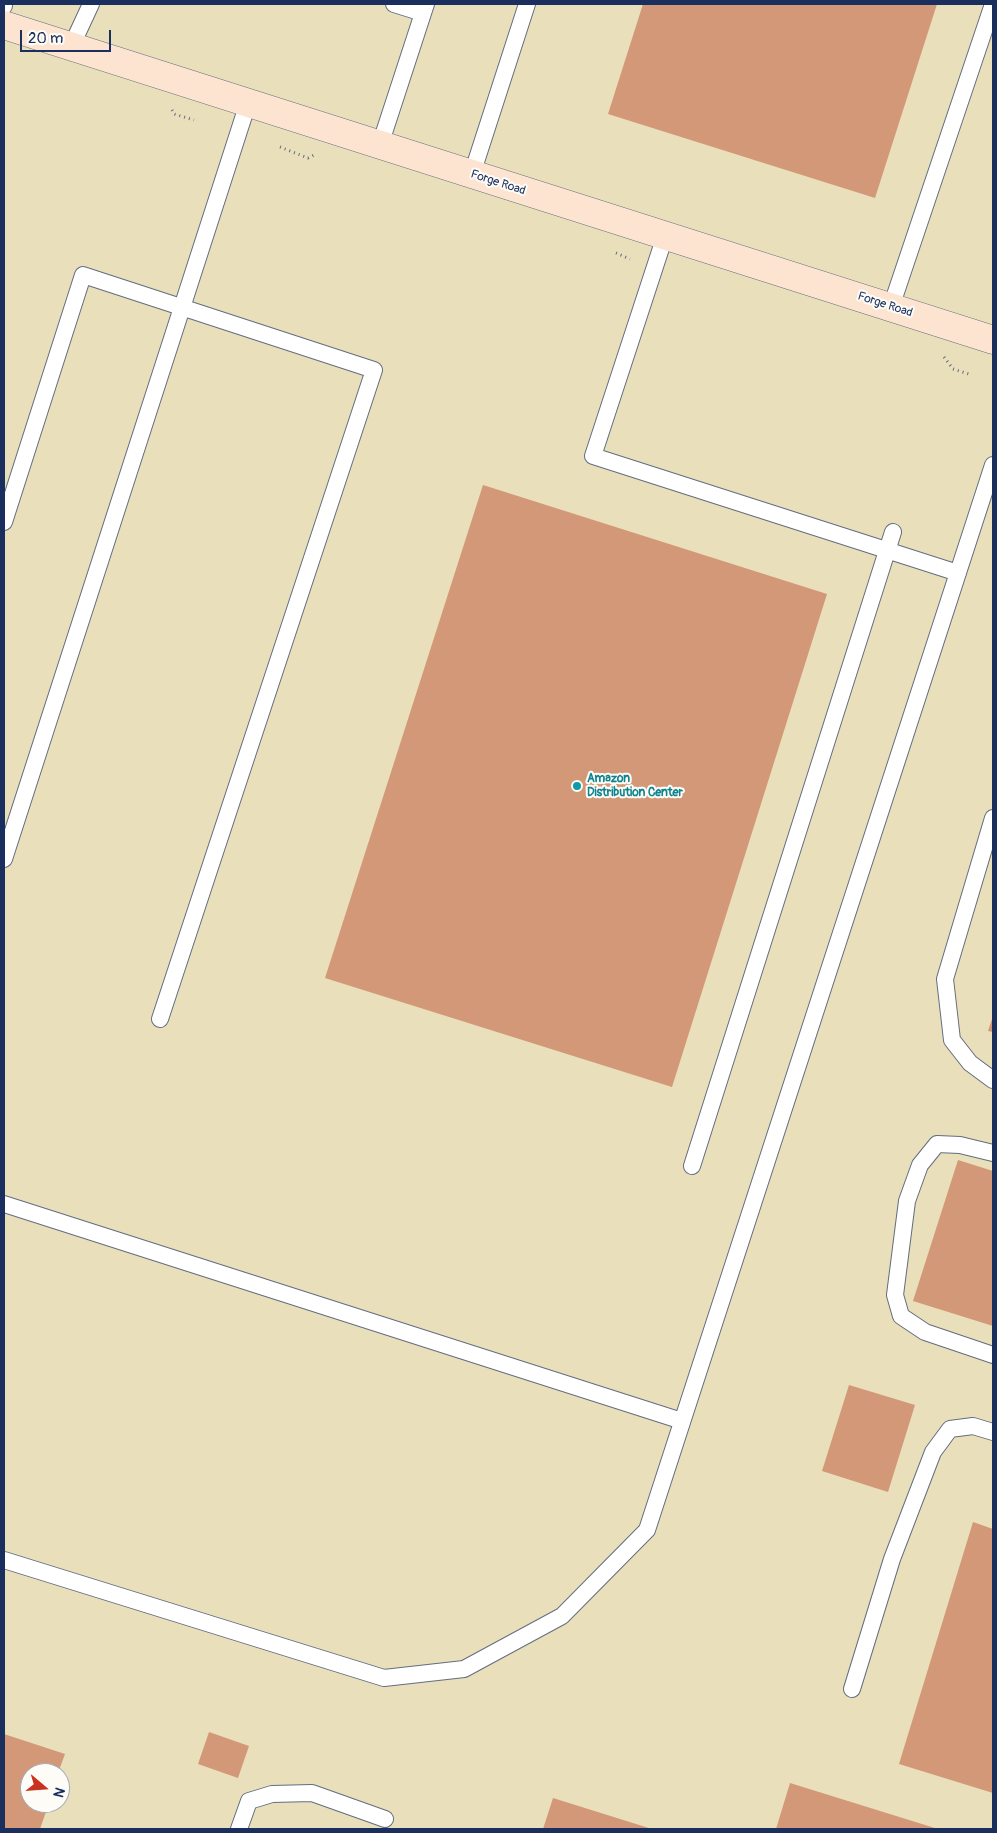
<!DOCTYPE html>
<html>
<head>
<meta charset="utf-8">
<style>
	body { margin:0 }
	#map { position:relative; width:997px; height:1833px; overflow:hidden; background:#eadfbb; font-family:Pangolin,sans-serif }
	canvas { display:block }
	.frame { position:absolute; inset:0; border:5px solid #1b2f5e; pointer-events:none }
	.north { position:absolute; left:20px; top:1763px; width:50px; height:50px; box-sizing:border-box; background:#fdfcf7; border:1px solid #a3aaba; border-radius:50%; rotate:108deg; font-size:14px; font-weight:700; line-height:20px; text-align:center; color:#1b2f5e }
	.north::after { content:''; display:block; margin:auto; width:18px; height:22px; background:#c8321e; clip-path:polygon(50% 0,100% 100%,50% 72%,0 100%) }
	.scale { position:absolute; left:20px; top:30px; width:91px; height:22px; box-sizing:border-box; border:2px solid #1b2f5e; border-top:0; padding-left:6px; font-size:15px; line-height:18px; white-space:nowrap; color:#1b2f5e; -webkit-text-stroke:4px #fdfcf7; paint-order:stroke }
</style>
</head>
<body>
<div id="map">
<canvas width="997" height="1833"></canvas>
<div class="frame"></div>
<div class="north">N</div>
<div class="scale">20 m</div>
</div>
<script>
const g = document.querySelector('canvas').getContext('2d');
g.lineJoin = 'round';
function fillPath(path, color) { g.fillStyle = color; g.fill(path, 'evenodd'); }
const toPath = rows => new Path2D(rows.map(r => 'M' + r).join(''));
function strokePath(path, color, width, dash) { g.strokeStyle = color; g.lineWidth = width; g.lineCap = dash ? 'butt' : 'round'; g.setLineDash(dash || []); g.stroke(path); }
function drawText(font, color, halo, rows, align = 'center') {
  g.font = font + ' Pangolin,sans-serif'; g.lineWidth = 4; g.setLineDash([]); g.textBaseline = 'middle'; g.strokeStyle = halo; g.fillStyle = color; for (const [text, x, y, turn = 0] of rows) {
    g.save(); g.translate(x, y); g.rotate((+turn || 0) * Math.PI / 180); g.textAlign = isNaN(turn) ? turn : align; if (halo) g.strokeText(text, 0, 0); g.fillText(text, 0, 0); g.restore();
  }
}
fillPath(toPath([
	[643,4,937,4,875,198,608,114],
	[483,485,827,594,672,1087,325,978],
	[993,1016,993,1032,988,1031],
	[958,1160,993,1171,993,1326,913,1301],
	[849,1385,915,1405,888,1492,822,1471],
	[973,1522,993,1529,993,1793,899,1764],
	[209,1732,249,1746,238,1778,198,1764],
	[4,1734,65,1754,58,1773,30,1773,30,1803,49,1803,40,1829,4,1829],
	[790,1783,938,1829,776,1829],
	[553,1798,652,1829,543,1829]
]), '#d29877');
const lane = toPath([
	[394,4,423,13],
	[4,6,4,4],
	[71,47,91,4],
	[380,145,426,4],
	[472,174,527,4],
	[665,236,593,456,958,573],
	[891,307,993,4],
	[4,522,83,275,374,370,160,1019],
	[993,818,945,979,952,1040,970,1063,993,1080],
	[4,859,248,103],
	[993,1153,960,1145,937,1144,920,1165,907,1201,895,1295,901,1316,925,1332,993,1355],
	[692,1166,893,532],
	[4,1204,682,1421],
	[4,1560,384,1678,464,1669,562,1616,647,1530,993,465],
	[852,1689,892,1559,933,1452,950,1429,973,1426,993,1432],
	[239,1829,249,1801,272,1794,312,1793,385,1819]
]);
const secondary = toPath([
	[4,25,993,340]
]);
strokePath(lane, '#636d7f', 18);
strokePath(secondary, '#636d7f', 29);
strokePath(toPath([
	[172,110,174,114,194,120],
	[280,147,308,158,314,155],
	[616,253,630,259],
	[944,357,953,369,972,375]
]), '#636d7f', 3, [1, 4]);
strokePath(lane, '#fff', 16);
strokePath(secondary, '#fde4d1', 28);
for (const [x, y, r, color] of [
	[577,786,5,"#0f9aa8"]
]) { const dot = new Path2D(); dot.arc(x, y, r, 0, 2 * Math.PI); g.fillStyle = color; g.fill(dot); strokePath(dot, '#fdfcf7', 2); }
drawText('12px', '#1b2f5e', '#fdfcf7', [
	["Forge Road",498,183,18],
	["Forge Road",885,305,18]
]);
drawText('bold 12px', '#0d838f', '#fdfcf7', [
	["Amazon",587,779],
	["Distribution Center",587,793]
], 'left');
</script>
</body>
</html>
